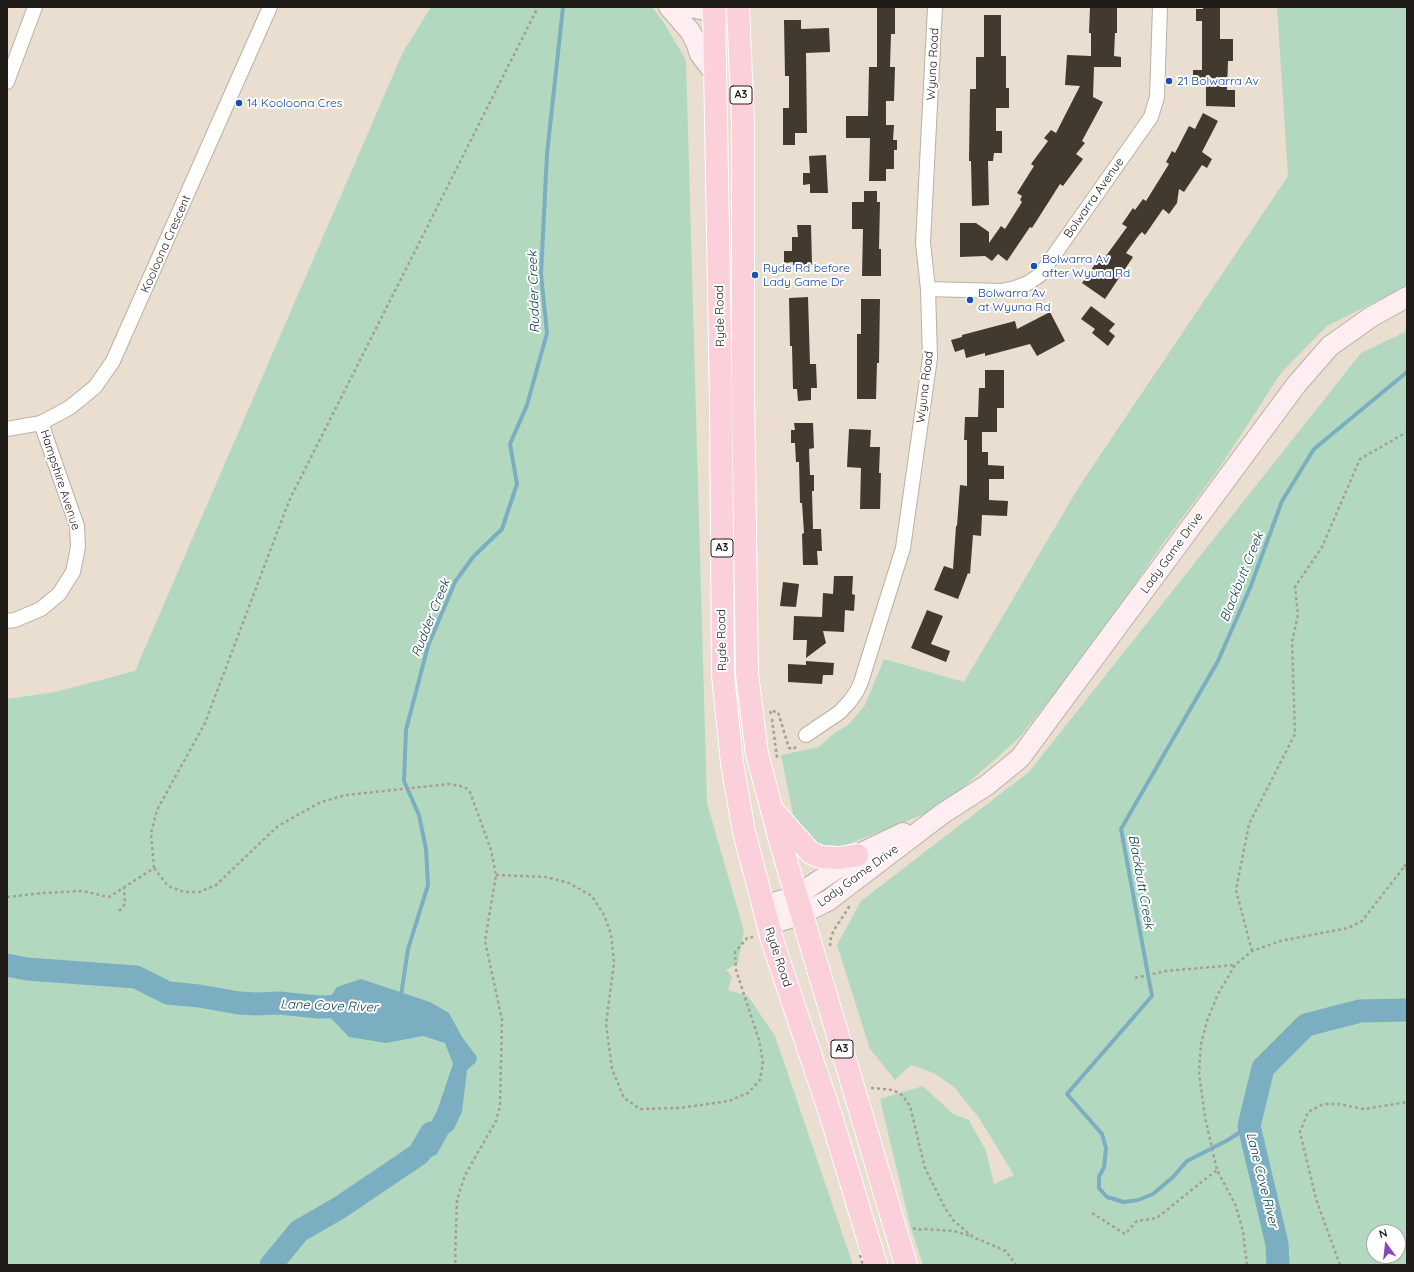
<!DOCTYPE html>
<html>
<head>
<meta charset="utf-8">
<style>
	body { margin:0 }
	#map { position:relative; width:1414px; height:1272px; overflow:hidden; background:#e9ded0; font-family:Quicksand,sans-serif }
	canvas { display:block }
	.frame { position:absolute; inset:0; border:8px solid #1f1b16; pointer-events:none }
	.north { position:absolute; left:1366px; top:1224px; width:40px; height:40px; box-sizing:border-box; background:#fff; border:1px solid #a5a4a2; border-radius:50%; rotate:345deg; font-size:11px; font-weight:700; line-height:16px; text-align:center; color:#1f1b16 }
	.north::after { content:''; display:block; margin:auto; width:14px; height:18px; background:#8749bf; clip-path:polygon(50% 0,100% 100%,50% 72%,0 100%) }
</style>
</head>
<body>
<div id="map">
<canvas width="1414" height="1272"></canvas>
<div class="frame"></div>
<div class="north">N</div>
</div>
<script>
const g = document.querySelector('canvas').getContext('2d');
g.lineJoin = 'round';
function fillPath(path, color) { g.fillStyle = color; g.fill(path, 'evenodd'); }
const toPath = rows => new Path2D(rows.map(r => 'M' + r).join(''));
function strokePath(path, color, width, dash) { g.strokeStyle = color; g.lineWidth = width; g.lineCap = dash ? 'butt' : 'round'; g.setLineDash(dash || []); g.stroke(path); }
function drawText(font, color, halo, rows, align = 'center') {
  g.font = font + ' Quicksand,sans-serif'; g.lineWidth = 4; g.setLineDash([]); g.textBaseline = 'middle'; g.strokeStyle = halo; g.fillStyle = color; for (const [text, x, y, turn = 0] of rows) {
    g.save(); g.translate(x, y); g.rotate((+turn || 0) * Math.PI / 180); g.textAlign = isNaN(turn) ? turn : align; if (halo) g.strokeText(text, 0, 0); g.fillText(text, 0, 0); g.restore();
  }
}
fillPath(toPath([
	[431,7,652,7,664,23,686,60,707,803,744,931,738,963,726,970,732,977,728,990,748,996,775,1036,853,1265,7,1265,7,699,55,692,135,671,403,52],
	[1277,7,1407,7,1407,286,1327,326,1281,373,1220,467,1156,553,1097,641,1019,738,940,808,846,845,832,848,809,841,793,814,781,755,819,747,832,735,848,725,865,705,884,659,964,682,1080,485,1288,176],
	[1407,331,1407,1265,923,1265,910,1225,880,1099,923,1086,953,1114,969,1120,986,1151,994,1184,1014,1175,979,1118,955,1088,934,1073,911,1065,895,1080,870,1049,837,945,861,901,1029,772,1361,353],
	[1374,1232,1398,1232,1398,1256,1374,1256]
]), '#b2d9c0');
fillPath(toPath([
	[361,979,430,1002,449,1013,462,1037,477,1057,476,1062,467,1070,462,1112,454,1129,448,1134,437,1154,419,1164,413,1162,413,1156,437,1111,453,1064,445,1043,423,1036,386,1043,349,1037,325,1012,329,999,337,987]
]), '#7baec1');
strokePath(toPath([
	[401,996,408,949,428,885,426,849,419,815,404,781,406,730,428,646,455,582,473,557,502,529,517,484,510,444,527,405,547,333,541,274,547,154,563,7],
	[1249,1126,1228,1140,1187,1161,1173,1177,1153,1194,1138,1200,1124,1202,1107,1197,1099,1188,1099,1177,1104,1167,1106,1148,1102,1134,1067,1094,1152,996,1121,829,1218,661,1250,588,1282,501,1314,449,1407,372]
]), '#7baec1', 4);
strokePath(toPath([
	[7,965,27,969,136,977,168,993,199,996,239,1003,256,1004,279,1003,319,1007,358,1006],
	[271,1265,299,1231,339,1208,419,1154,431,1133],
	[1278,1265,1277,1244,1249,1126,1263,1068,1306,1025,1360,1011,1407,1010]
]), '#7baec1', 23);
fillPath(toPath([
	[877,7,895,7,895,34,891,34,890,67,895,67,894,101,886,101,886,125,894,125,893,140,897,140,897,150,894,150,894,169,886,169,886,181,869,181,870,138,846,138,846,116,868,116,869,67,877,67],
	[1090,7,1117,7,1117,33,1115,33,1114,56,1121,57,1121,67,1094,67,1093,97,1103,102,1082,141,1085,143,1076,154,1083,159,1063,186,1060,184,1032,228,1030,227,1007,261,998,254,992,261,985,256,960,257,960,223,976,223,989,232,989,243,1001,226,1005,229,1022,202,1020,200,1022,196,1017,193,1034,166,1031,164,1048,141,1044,138,1051,130,1056,133,1080,86,1065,85,1067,55,1091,56,1091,33,1089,33],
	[1203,7,1220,7,1220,39,1233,39,1233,61,1228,61,1227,90,1235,90,1235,107,1206,106,1206,84,1193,84,1193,70,1202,70,1202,21,1196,21,1196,9,1203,9],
	[984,15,1001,15,1001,56,1006,56,1006,88,1009,88,1009,108,996,108,996,131,1002,131,1002,153,994,153,993,161,988,161,989,205,972,206,971,161,969,161,970,89,976,89,976,57,984,57],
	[784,20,801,20,801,29,829,28,830,52,806,53,807,133,795,133,795,145,783,145,783,108,789,108,789,76,785,76],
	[1203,113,1218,121,1202,152,1212,159,1207,168,1202,165,1184,192,1179,189,1177,203,1169,214,1163,209,1145,235,1142,232,1139,235,1126,253,1133,257,1105,299,1082,283,1100,257,1103,260,1127,227,1122,224,1133,208,1135,210,1143,199,1146,201,1169,164,1166,162,1172,151,1175,153,1189,126,1195,129],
	[826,155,828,193,810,193,810,184,803,185,803,173,810,173,809,156],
	[864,191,877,191,877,202,880,202,879,249,881,249,881,276,862,276,863,229,852,229,852,202,864,202],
	[797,225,811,225,812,265,793,265,793,262,784,263,784,251,792,251,792,237,798,237],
	[808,297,810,364,816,364,817,388,811,388,811,400,798,401,797,389,793,389,792,346,790,346,789,298],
	[861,299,880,299,879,363,877,363,876,399,857,399,857,334,861,334],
	[1091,306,1115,324,1109,331,1115,336,1108,346,1092,333,1095,329,1081,319],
	[1050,312,1065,341,1037,356,1030,344,985,356,985,353,966,358,964,349,955,352,951,340,962,337,962,335,1015,321,1017,329],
	[985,370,1004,370,1004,408,997,408,997,432,982,432,982,452,988,452,988,465,1004,466,1004,479,989,479,989,500,1008,501,1007,516,982,515,981,536,973,535,970,574,968,573,958,599,934,590,944,566,953,569,956,526,957,526,960,485,967,486,967,440,964,440,965,417,978,417,979,388,985,388],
	[794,423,813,423,814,448,809,449,810,475,814,475,814,491,812,491,813,529,821,529,822,551,817,551,818,565,803,565,802,534,804,533,802,503,800,503,799,462,796,462,795,443,791,443,791,430,795,430],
	[849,429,871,430,870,447,880,447,879,473,881,473,880,509,860,509,861,468,847,467],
	[834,576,853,576,852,594,855,595,854,611,845,610,844,632,823,631,826,643,806,658,807,640,793,640,794,616,822,617,823,593,833,594],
	[783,582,799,584,796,607,780,606],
	[927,610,943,616,931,644,950,651,946,662,911,648],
	[806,661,834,663,833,675,823,675,822,684,788,682,788,664,806,665]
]), '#433a2f');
const minor = toPath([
	[7,82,35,7],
	[928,289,1001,291,1015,288,1028,283,1040,275,1151,117,1157,97,1160,7],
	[7,429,41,423,69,408,95,387,113,361,270,7],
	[7,621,15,620,41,609,59,594,73,572,78,547,77,526,41,423],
	[806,735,840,712,850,701,857,691,861,682,903,548,930,358,928,289,923,243,935,7]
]);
const secondary = toPath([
	[669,7,690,31,696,42,700,54,716,75],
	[691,7,714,12,738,14],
	[763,906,796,896,857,855,903,833],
	[768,925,802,914,829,900,942,814,987,785,1020,758,1296,385,1330,346,1371,317,1407,297]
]);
const trunk = toPath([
	[714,7,721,404,723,675,732,763,744,832,773,943,832,1119,876,1265],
	[738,7,743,123,743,388,747,674,757,754,781,844,906,1265],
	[774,812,811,853,821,857,840,858,857,855]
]);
strokePath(minor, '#bab0a3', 16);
strokePath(secondary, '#bab0a3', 22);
strokePath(trunk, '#fff', 24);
strokePath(toPath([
	[771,714,770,711,778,712,789,748,794,749,797,745],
	[772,719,777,758],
	[1404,867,1407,862],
	[154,868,151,833,157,810,205,723,289,501,538,7],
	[154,868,168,886,184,892,199,892,216,885,278,826,321,802,346,795,450,784,465,787,470,792,491,850,496,875,485,941,502,1020,500,1106,496,1121,465,1175,457,1200,455,1259,456,1265],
	[496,875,546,877,569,883,592,896,604,915,611,934,614,963,606,1024,612,1069,624,1098,640,1109,679,1108,729,1101,748,1093,760,1080,763,1062,759,1040,736,970,735,952,747,938,753,937],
	[7,897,43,893,82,891,109,897,154,868],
	[119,911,125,904,124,888],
	[830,946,831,937,834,930,851,904],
	[1252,951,1236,890,1249,824,1295,734,1292,642,1298,615,1295,587,1322,547,1360,459,1407,432],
	[1135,978,1166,971,1234,965],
	[871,1088,893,1090,902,1095,910,1106,925,1168,945,1208,954,1221,973,1237,1006,1251,1016,1265],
	[1092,1213,1125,1234,1137,1221,1157,1218,1199,1184,1217,1170],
	[913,1228,918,1230,925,1229,954,1231,971,1236],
	[1247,1265,1243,1232,1236,1206,1217,1170,1205,1117,1199,1073,1201,1044,1207,1021,1218,994,1235,965,1252,951,1280,941,1348,928,1362,921,1404,867,1407,869],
	[1340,1265,1316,1199,1300,1132,1308,1112,1323,1104,1339,1104,1364,1109,1407,1102]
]), '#a79e93', 2.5, [3, 3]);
strokePath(minor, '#fff', 14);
strokePath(secondary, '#feedf1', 20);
strokePath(trunk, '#fbd0da', 22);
strokePath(toPath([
	[860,1255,863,1265]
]), '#a79e93', 2.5, [3, 3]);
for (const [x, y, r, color] of [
	[1169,81,4,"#1a4fb4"],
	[239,103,4,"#1a4fb4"],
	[1034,266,4,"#1a4fb4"],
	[755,275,4,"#1a4fb4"],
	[970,300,4,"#1a4fb4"]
]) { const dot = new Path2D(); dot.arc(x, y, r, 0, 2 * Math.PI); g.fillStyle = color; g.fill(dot); strokePath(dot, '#fff', 1.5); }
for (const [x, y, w] of [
	[741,95,22],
	[722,548,22],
	[842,1049,22]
]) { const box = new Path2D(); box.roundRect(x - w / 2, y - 9, w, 18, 3); g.fillStyle = '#fff'; g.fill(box); strokePath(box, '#1f1b16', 1); }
drawText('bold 11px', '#1f1b16', null, [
	["A3",741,95],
	["A3",722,548],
	["A3",842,1049]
]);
drawText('12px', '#1f1b16', '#fff', [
	["Wyuna Road",933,64,-87],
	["Bolwarra Avenue",1094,198,-55],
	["Kooloona Crescent",166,244,-66],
	["Ryde Road",720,316,-91],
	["Wyuna Road",925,387,-83],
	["Hampshire Avenue",60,480,72],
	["Lady Game Drive",1172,553,-54],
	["Ryde Road",722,640,-91],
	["Lady Game Drive",858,876,-36],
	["Ryde Road",778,957,72]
]);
drawText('12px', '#164399', '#fff', [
	["21 Bolwarra Av",1177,81],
	["14 Kooloona Cres",247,103],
	["Bolwarra Av",1042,259],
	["after Wyuna Rd",1042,273],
	["Ryde Rd before",763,268],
	["Lady Game Dr",763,282],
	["Bolwarra Av",978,293],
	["at Wyuna Rd",978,307]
], 'left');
drawText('italic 13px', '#063745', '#fff', [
	["Rudder Creek",534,292,-92],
	["Blackbutt Creek",1242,577,-68],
	["Rudder Creek",431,618,-68],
	["Blackbutt Creek",1141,882,80],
	["Lane Cove River",329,1006,2],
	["Lane Cove River",1262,1180,76]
]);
</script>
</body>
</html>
